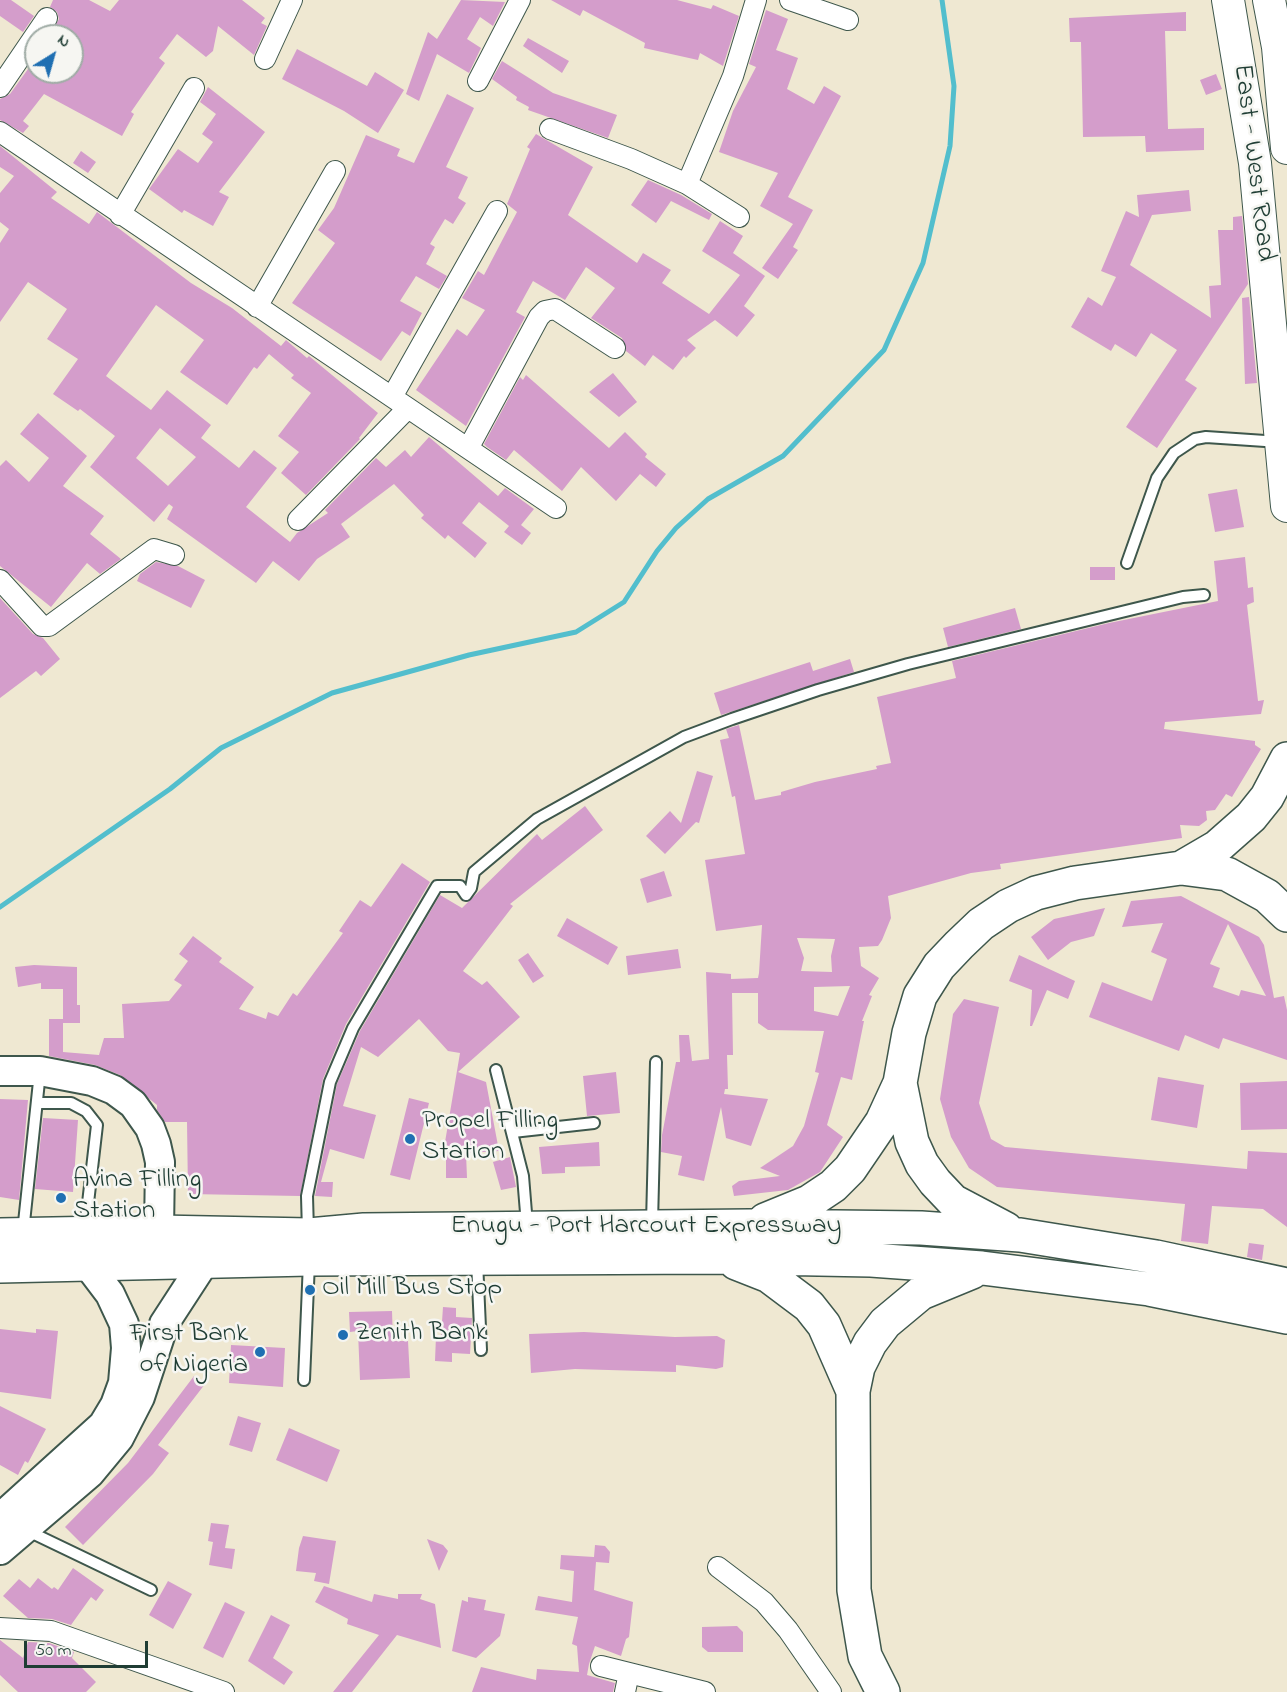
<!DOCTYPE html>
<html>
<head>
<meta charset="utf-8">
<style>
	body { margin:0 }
	#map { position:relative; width:1287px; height:1692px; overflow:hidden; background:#efe8d2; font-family:"Indie Flower",sans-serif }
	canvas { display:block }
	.north { position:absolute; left:24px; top:24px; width:60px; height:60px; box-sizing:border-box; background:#f6f6f2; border:2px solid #a0aca6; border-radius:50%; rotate:37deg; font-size:16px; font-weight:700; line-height:24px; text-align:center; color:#1f3d34 }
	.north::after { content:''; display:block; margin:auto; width:21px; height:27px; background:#1f6fb2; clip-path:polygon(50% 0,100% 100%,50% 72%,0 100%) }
	.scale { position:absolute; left:24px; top:1641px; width:124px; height:27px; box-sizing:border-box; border:3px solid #1f3d34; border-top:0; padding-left:8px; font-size:18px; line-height:21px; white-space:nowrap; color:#1f3d34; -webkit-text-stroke:4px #f6f6f2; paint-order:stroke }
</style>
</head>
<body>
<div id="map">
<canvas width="1287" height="1692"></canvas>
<div class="north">N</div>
<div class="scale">50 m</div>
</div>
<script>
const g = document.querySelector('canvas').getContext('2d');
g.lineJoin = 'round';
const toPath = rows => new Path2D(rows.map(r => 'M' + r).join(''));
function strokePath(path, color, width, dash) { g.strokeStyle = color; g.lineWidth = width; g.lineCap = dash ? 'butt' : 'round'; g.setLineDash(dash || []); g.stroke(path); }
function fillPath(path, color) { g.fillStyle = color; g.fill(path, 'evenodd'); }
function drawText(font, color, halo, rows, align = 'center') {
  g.font = font + ' "Indie Flower",sans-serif'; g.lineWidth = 5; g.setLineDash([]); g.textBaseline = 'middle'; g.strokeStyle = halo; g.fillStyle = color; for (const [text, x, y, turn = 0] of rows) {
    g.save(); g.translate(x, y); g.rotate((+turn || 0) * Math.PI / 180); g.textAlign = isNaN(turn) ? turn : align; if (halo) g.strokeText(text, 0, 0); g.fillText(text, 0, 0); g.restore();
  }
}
strokePath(toPath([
	[0,907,170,789,221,748,332,693,469,655,576,632,624,602,657,551,676,528,708,499,783,456,884,350,923,263,950,146,954,86,942,0]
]), '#52becd', 5);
fillPath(toPath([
	[0,0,11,0,34,16,23,32,0,16],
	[53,0,89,0,110,11,119,0,242,0,265,18,261,23,267,26,254,55,218,26,213,51,206,57,177,34,159,58,165,63,131,112,134,114,122,136,44,94,23,121,29,126,23,133,0,120,0,99,10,94,36,58,36,72,72,72,72,36,49,36,59,19,57,12,50,7],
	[461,0,505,2,493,26,480,17,467,39,481,48,469,73,437,54,419,101,406,94,428,32,437,39],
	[551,0,677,0,711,9,713,5,739,16,723,66,700,53,698,60,644,48,645,43,583,10,580,16],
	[766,10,788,19,776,50,798,58,787,89,814,104,824,86,841,96,788,197,813,210,793,247,798,250,778,279,762,268,793,224,760,206,778,173,719,152,733,111,756,67,749,64],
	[1186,12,1186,31,1165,31,1168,129,1204,128,1204,150,1146,152,1145,136,1083,137,1081,42,1070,42,1069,18],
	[528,38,569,61,562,73,523,46],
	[297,49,367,86,375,72,404,90,378,133,344,111,282,79],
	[502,61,553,93,617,115,608,138,528,110,529,107,516,100,517,97,492,79],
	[1216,74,1222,89,1206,95,1200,80],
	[208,87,265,132,219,192,229,197,213,226,184,210,182,213,149,189,178,149,198,163,213,142,202,134,216,114,200,102],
	[447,94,474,108,446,167,468,177,458,198,466,203,453,224,445,219,430,244,435,247,426,264,447,276,439,289,416,276,400,301,422,313,410,336,402,331,381,361,292,303,335,243,318,230,334,208,366,135,400,149,397,156,414,163],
	[536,134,593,167,568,215,637,263,643,253,671,270,662,283,709,314,740,275,702,251,720,221,743,236,733,253,765,276,744,306,755,315,737,337,715,320,687,340,696,348,686,358,684,356,673,370,653,355,645,366,626,351,622,338,591,318,615,288,586,267,565,300,533,281,516,312,525,317,466,426,416,390,457,329,467,336,485,310,462,298,478,271,484,275,517,212,507,204,530,149,527,147],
	[0,146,57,192,51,198,89,224,97,212,191,283,232,308,281,346,286,340,307,358,309,356,378,413,359,438,360,439,306,495,281,473,299,452,278,436,311,393,291,378,294,375,269,354,257,369,254,367,227,405,180,372,204,340,156,305,106,376,151,410,167,390,211,425,201,438,239,468,254,450,277,468,246,507,290,542,297,533,328,513,325,510,376,458,386,467,405,450,411,457,429,437,498,496,505,488,534,509,521,525,531,533,522,545,504,532,509,526,479,502,462,523,487,543,475,558,448,535,445,539,421,518,424,515,394,484,341,524,350,537,317,559,299,581,273,561,256,583,167,519,173,507,169,504,154,522,90,467,115,436,80,409,78,411,53,394,78,359,47,339,67,309,28,282,0,322,0,243,9,229,0,222,0,193,14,176,0,167],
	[160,428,196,457,168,486,136,458],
	[81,151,96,162,88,173,73,163],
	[648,180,681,195,712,214,709,220,671,201,656,223,631,205],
	[1189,190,1191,211,1152,215,1130,265,1211,318,1209,286,1221,285,1218,230,1233,230,1233,217,1242,216,1248,284,1185,380,1197,388,1157,448,1126,427,1177,350,1151,333,1136,357,1115,344,1111,351,1071,327,1088,297,1102,306,1116,277,1101,271,1126,211,1139,217,1137,195],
	[1249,297,1257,383,1245,384,1242,298],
	[613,373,637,402,619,417,589,392],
	[526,375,609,448,625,432,647,454,645,457,666,474,656,487,640,474,616,501,581,467,562,491,514,450,506,460,487,447,484,444,520,377,523,380],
	[38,413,87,456,63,486,104,516,90,534,121,559,100,574,87,563,51,607,0,566,0,466,6,460,29,482,49,458,20,434],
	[1237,489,1244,527,1215,532,1208,494],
	[1245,557,1248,588,1253,587,1254,602,1247,605,1258,701,1264,700,1261,714,1165,722,1164,729,1255,741,1255,745,1261,749,1232,797,1226,794,1215,810,1206,811,1207,820,1199,826,1180,825,1182,838,1000,864,1001,869,971,873,888,896,891,918,882,940,878,946,859,947,861,966,879,978,869,995,872,996,862,1021,864,1021,852,1080,841,1077,827,1125,843,1137,820,1172,788,1190,734,1196,732,1186,739,1181,780,1176,760,1168,793,1146,804,1126,819,1073,815,1072,824,1031,768,1030,758,1023,758,993,732,993,733,1055,727,1055,728,1089,725,1089,724,1094,768,1099,751,1146,726,1138,721,1107,704,1181,678,1175,682,1156,661,1152,662,1135,676,1062,680,1062,679,1035,689,1035,692,1061,709,1059,706,972,731,974,731,979,758,978,759,973,762,925,716,931,705,860,745,854,735,796,732,797,720,740,729,738,726,729,739,725,755,800,781,795,781,792,815,782,877,769,876,766,891,763,877,697,956,678,952,661,1109,623,1218,601,1214,561],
	[797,938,835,939,831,956,832,972,801,971,804,958],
	[850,986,838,1016,814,1011,814,987],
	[156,562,178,566,205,580,191,608,137,581,140,574],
	[1090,567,1115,567,1115,580,1090,580],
	[0,598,33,634,43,638,60,659,41,676,36,671,0,698],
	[1015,608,1021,629,948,647,943,628],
	[850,659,854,672,721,715,714,693,810,662,813,671],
	[697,771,713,776,699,823,696,822,665,854,646,836,670,811,681,823],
	[585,806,603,830,510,904,513,906,463,971,482,985,487,981,520,1017,458,1072,486,1082,499,1151,466,1153,467,1178,446,1178,446,1154,443,1154,460,1053,448,1051,419,1019,378,1057,361,1047,343,1106,376,1115,364,1159,330,1149,321,1182,333,1182,332,1197,315,1196,337,1084,360,1031,440,895,462,908,537,834,542,840],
	[402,863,430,882,346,1024,323,1079,300,1196,188,1194,187,1122,165,1122,157,1110,157,1105,120,1075,95,1065,49,1056,49,1019,63,1019,63,1052,99,1055,104,1038,124,1038,122,1004,169,1001,182,985,174,980,188,961,179,954,193,936,222,958,219,962,254,987,239,1009,266,1019,268,1012,278,1016,293,993,297,996,343,933,339,931,360,900,371,907],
	[664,871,672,896,647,903,640,879],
	[1181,896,1259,937,1264,945,1274,998,1284,996,1287,1010,1287,1060,1223,1038,1219,1049,1185,1035,1179,1051,1089,1017,1102,982,1152,1001,1167,959,1151,952,1163,923,1122,927,1131,901],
	[1228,924,1266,996,1241,990,1239,996,1213,987,1220,968,1210,964],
	[1105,908,1094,936,1071,942,1048,960,1031,937,1054,919],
	[567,918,618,947,608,965,557,936],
	[678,949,681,968,628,975,626,956],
	[528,953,544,976,533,983,518,960],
	[1019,955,1075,981,1068,999,1047,990,1032,1026,1030,1026,1032,990,1009,981],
	[34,965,77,967,77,1005,80,1005,80,1023,63,1023,63,989,41,989,41,983,18,987,15,967],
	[964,999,999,1007,979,1103,991,1139,1005,1147,1247,1169,1248,1151,1287,1153,1287,1227,1263,1209,1212,1206,1208,1244,1181,1241,1185,1204,997,1187,969,1168,951,1137,940,1099,953,1014],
	[616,1072,620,1113,587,1116,583,1076],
	[1158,1077,1204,1085,1197,1128,1151,1120],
	[1287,1081,1287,1129,1241,1130,1240,1083],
	[409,1098,429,1103,410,1180,390,1175],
	[0,1099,28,1100,19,1200,0,1197],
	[43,1118,78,1120,73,1192,35,1189],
	[599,1142,600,1166,565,1167,565,1173,542,1174,539,1147],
	[510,1157,516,1187,501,1190,493,1162],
	[1249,1243,1264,1245,1262,1260,1247,1257],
	[443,1307,456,1308,456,1317,472,1318,470,1354,452,1353,452,1362,435,1361,436,1336,441,1337],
	[392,1311,393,1341,408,1341,410,1378,360,1380,358,1331,350,1332,349,1312],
	[0,1329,36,1333,36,1329,58,1331,51,1399,0,1392],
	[584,1332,675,1337,717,1336,725,1340,723,1367,716,1369,676,1365,676,1372,575,1369,531,1373,529,1334],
	[231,1345,285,1348,283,1387,229,1383],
	[194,1376,205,1384,158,1445,169,1453,153,1474,83,1545,65,1527,128,1463],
	[0,1406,46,1429,28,1463,25,1461,18,1475,0,1465],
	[238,1416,261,1423,252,1452,229,1445],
	[289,1428,340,1450,327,1482,276,1460],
	[211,1523,229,1525,225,1548,235,1549,232,1569,209,1565,213,1542,208,1541],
	[303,1536,336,1541,329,1584,314,1581,316,1573,296,1571,299,1548],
	[427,1539,443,1545,448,1551,439,1571],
	[595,1545,605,1546,610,1552,609,1563,596,1562,594,1590,633,1602,629,1637,626,1639,621,1656,595,1646,589,1664,587,1675,615,1683,613,1692,472,1692,481,1667,536,1680,537,1669,579,1672,577,1646,572,1644,578,1617,535,1610,538,1596,572,1602,574,1571,560,1569,561,1555,594,1557],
	[73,1568,104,1590,96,1601,91,1597,71,1625,52,1619,28,1618,3,1596,19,1579,30,1588,38,1578,52,1589,54,1587,58,1590],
	[168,1581,192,1594,173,1629,149,1615],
	[324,1586,372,1602,374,1594,398,1599,398,1594,422,1594,420,1599,435,1604,441,1648,397,1635,352,1692,333,1692,379,1635,347,1624,348,1619,315,1602],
	[468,1597,486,1600,484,1610,505,1614,500,1636,476,1658,452,1651,462,1600,468,1602],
	[225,1602,245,1612,223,1658,203,1648],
	[271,1615,290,1625,273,1658,293,1672,284,1685,248,1661],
	[737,1626,743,1632,743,1652,708,1652,702,1647,702,1627],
	[0,1640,23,1658,28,1642,49,1643,74,1652,72,1658,96,1682,86,1692,18,1692,0,1675]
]), '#d49dcb');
const lane = toPath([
	[1127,563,1157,478,1174,453,1195,439,1206,437,1280,442],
	[496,1070,523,1176,527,1225],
	[37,1103,71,1103,86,1111,97,1125,85,1229],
	[513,1132,594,1123],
	[652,1223,656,1062],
	[23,1232,40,1072],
	[308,1232,307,1196,330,1082,353,1028,437,886,460,886,466,895,471,888,474,872,537,819,684,737,732,719,818,690,908,664,1183,597,1204,595],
	[477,1261,481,1350],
	[304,1380,309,1262],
	[26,1530,151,1590]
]);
const street = toPath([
	[790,0,848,20],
	[265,59,292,0],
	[478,81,520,0],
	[0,87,47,18],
	[550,129,631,159,687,184,739,217],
	[0,132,556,508],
	[687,184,733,76,756,0],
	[120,215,194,88],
	[257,307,335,171],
	[392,397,497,211],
	[469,447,539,317,545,311,555,309,615,348],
	[298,520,408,408],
	[0,580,42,626,49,626,154,549,174,555],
	[718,1567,764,1602,788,1630,831,1692],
	[0,1628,51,1631,224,1692],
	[601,1666,705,1692],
	[625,1692,629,1673]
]);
const secondary = toPath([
	[0,1071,40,1071,92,1081,114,1090,133,1104,150,1128,156,1144,160,1162,159,1232],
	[0,1518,103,1425,115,1405,123,1383,126,1348,124,1324,110,1294,88,1265],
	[0,1550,90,1473,119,1438,140,1397,164,1324,205,1261]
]);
const primary = toPath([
	[1228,0,1255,163,1287,506],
	[1269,0,1278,47,1287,148]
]);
const highway = toPath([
	[1181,868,1217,847,1251,817,1267,797,1287,759],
	[900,1083,912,1142,922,1164,935,1182,953,1201,1006,1229],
	[765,1220,809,1202,833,1186,850,1169,882,1122,900,1083,909,1033,920,996,939,966,959,945,981,924,1008,906,1036,893,1075,883,1181,868,1227,874,1267,896,1287,915],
	[0,1235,159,1232,309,1235,364,1230,750,1226,921,1228,1020,1235,1156,1257,1287,1285],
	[736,1263,769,1276,809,1306,824,1325,853,1391],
	[0,1266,309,1259,714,1257,871,1260,982,1268,1149,1289,1287,1317],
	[883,1692,865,1656,854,1590,853,1391,858,1367,870,1343,885,1323,921,1293,972,1272]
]);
strokePath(lane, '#3e574c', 14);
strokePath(street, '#3e574c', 22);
strokePath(secondary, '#3e574c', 32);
strokePath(primary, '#3e574c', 34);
strokePath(highway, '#3e574c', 36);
strokePath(lane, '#fff', 10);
strokePath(street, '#fff', 20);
strokePath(secondary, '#fff', 28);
strokePath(primary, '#fff', 32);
strokePath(highway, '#fff', 33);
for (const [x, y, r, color] of [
	[410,1139,6,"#1f6fb2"],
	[61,1198,6,"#1f6fb2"],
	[310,1290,6,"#1f6fb2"],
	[343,1335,6,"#1f6fb2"],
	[260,1352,6,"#1f6fb2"]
]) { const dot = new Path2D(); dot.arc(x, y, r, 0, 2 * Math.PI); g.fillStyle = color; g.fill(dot); strokePath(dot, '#f6f6f2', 2); }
drawText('27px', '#1f3d34', '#f6f6f2', [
	["East - West Road",1252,163,83],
	["Enugu - Port Harcourt Expressway",646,1228]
]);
drawText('27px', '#1f3d34', '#f6f6f2', [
	["Propel Filling",422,1123],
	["Station",422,1154],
	["Avina Filling",73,1182],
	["Station",73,1213],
	["Oil Mill Bus Stop",322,1290],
	["Zenith Bank",355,1335],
	["First Bank",248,1336,"right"],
	["of Nigeria",248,1367,"right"]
], 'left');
</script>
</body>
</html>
